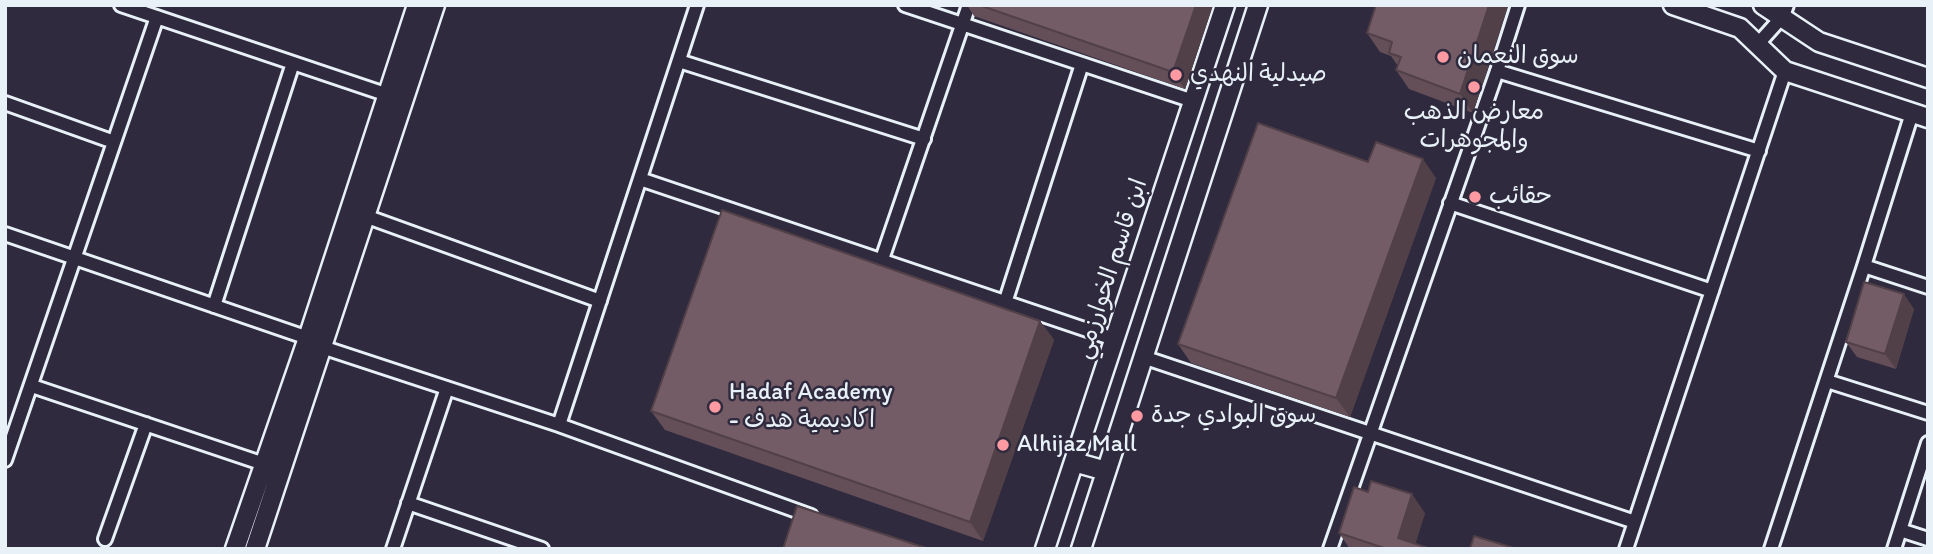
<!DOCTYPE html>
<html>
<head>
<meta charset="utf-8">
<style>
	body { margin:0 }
	#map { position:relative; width:1933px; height:554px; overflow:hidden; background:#2f2a3d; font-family:Itim,sans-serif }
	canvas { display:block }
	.frame { position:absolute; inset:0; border:7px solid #e8f1f8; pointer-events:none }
</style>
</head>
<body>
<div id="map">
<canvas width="1933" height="554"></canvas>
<div class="frame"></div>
</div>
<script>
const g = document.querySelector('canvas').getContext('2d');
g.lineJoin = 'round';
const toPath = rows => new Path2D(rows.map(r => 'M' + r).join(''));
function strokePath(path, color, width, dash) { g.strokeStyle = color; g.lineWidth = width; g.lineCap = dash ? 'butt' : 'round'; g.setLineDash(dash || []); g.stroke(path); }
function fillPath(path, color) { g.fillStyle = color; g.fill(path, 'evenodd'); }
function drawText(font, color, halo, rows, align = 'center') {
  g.font = font + ' Itim,"Playpen Sans Arabic",sans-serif'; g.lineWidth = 5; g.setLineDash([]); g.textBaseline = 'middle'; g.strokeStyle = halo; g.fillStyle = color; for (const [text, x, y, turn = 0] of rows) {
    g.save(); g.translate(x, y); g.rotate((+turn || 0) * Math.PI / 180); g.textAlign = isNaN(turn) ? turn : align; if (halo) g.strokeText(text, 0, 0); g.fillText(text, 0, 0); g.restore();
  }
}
const street = toPath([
	[121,5,388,95],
	[905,5,1193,101],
	[1757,45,1783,16,1787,5],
	[679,61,924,139],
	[1497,71,1759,151],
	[5,103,114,142],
	[640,179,1114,339],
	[1450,203,1712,291],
	[365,216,600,301],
	[5,234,308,338],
	[881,262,969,5],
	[1864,266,1928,287],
	[1005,303,1082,64],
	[214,306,293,63],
	[322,347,559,425,811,516],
	[1143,357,1635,522],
	[1827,381,1928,413],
	[32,386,264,464],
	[559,425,697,5],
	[5,460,157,17],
	[408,503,542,549],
	[1900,530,1928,539],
	[105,539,146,424],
	[393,549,447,388],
	[1330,549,1497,71,1518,5],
	[1626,549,1785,71],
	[1771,549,1864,266,1912,113],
	[1894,549,1928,443]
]);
const secondary = toPath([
	[1673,5,1740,28,1785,71,1928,118],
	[1763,5,1819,42,1928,78],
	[1074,462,1106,471],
	[235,549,308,338,417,5],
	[255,549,435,5],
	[1045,549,1225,5],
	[1081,549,1258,5]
]);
strokePath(street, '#e8f1f8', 18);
strokePath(secondary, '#e8f1f8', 23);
strokePath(street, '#2f2a3d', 12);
strokePath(secondary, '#2f2a3d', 18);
fillPath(toPath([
	[967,5,1213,5,1185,89,974,16],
	[1508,5,1473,113,1409,89,1396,70,1398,66,1391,56,1380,52,1367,33],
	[1368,162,1436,178,1350,417,1191,363,1178,344],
	[1914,309,1896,369,1857,357,1846,342],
	[1040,321,1054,340,983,541,665,430,651,411],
	[1425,513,1415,543,1429,549,1350,549,1339,533]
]), '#644f59');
fillPath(toPath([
	[1196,5,1213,5,1185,89,1173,72],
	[1489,5,1508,5,1473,113,1460,94],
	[1423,159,1436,178,1350,417,1336,398],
	[1904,294,1914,309,1896,369,1885,354],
	[1040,321,1054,340,983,541,970,522],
	[1412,494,1425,513,1414,549,1398,538]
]), '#514048');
const building = toPath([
	[979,5,1196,5,1173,72,979,5],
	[1376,5,1489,5,1460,94,1396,70,1401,57,1389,53,1392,42,1367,33,1376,5],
	[1258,123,1368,162,1376,142,1423,159,1336,398,1178,344,1258,123],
	[722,210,1040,321,970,522,651,411,722,210],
	[1864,282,1904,294,1885,354,1846,342,1864,282],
	[1371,481,1412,494,1398,538,1428,548,1428,549,1387,549,1339,533,1354,487,1368,492,1371,481],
	[797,506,929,549,783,549,797,506],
	[1474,536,1517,549,1470,549,1474,536]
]);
fillPath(building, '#745c67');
strokePath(building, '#514048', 2);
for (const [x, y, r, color] of [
	[1443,57,7,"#ff9aa2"],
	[1176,75,7,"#ff9aa2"],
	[1474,87,7,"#ff9aa2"],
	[1475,197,7,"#ff9aa2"],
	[715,407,7,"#ff9aa2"],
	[1137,416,7,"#ff9aa2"],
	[1003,445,7,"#ff9aa2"]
]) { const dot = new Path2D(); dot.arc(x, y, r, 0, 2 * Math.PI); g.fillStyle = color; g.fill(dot); strokePath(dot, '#2f2a3d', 2.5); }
drawText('24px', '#e8f1f8', '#2f2a3d', [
	["سوق النعمان",1457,57],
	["صيدلية النهدي",1190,75],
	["معارض الذهب",1474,113,"center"],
	["والمجوهرات",1474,141,"center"],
	["حقائب",1489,197],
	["Hadaf Academy",729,393],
	["- اكاديمية هدف",729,421],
	["سوق البوادي جدة",1151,416],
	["Alhijaz Mall",1017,445]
], 'left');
drawText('24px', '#e8f1f8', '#2f2a3d', [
	["ابن قاسم الخوارزمي",1112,269,-72]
]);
</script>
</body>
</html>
